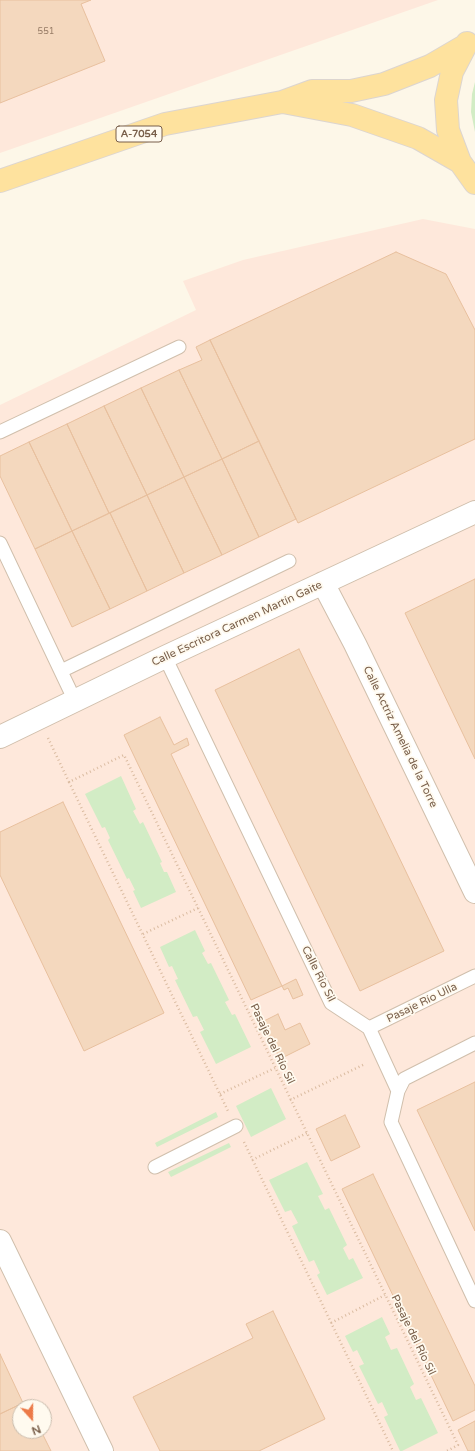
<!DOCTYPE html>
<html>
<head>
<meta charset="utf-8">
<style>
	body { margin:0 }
	#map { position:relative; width:475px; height:1451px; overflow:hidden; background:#fdf7e8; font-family:"Varela Round",sans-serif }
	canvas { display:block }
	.north { position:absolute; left:12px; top:1399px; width:40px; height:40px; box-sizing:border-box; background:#fffaef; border:1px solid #c9bcad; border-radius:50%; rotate:159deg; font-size:11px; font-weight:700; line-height:16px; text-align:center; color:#795f4a }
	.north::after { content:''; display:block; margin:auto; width:14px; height:18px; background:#ec7a48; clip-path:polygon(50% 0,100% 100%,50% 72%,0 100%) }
</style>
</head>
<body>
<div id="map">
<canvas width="475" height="1451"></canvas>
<div class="north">N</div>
</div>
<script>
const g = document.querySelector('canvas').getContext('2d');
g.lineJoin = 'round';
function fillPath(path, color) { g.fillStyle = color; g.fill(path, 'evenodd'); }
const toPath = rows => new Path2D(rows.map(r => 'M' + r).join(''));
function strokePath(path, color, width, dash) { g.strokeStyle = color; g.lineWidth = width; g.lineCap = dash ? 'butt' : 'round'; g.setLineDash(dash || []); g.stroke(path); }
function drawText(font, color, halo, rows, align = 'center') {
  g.font = font + ' "Varela Round",sans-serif'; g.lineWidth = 3.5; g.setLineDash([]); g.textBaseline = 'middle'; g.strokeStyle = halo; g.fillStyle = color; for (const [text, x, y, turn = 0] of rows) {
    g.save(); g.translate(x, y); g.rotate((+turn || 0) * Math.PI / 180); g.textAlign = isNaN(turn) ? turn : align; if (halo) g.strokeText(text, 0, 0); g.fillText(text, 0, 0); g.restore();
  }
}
fillPath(toPath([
	[0,0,438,0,0,153],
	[423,219,475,229,475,1451,0,1451,0,405,196,310,183,281,243,260],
	[20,1407,44,1407,44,1431,20,1431]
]), '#fee8db');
fillPath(toPath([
	[475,82,475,132,471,112,472,94],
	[121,776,136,809,133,811,140,824,143,822,162,862,160,863,164,872,167,872,176,892,141,908,133,891,135,890,129,878,127,879,108,840,110,838,105,827,102,828,85,794],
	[195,930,205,951,202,953,208,964,211,963,229,1000,225,1002,232,1015,235,1014,251,1047,216,1064,200,1032,204,1030,197,1016,193,1017,175,980,178,979,172,966,169,967,160,947],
	[271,1088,286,1119,251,1137,236,1106],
	[216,1112,218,1117,157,1147,155,1143],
	[229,1143,231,1147,171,1177,168,1172],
	[307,1162,323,1194,318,1196,325,1210,329,1208,347,1245,343,1248,349,1260,353,1258,363,1278,327,1295,317,1275,320,1273,314,1260,309,1262,292,1226,298,1223,291,1210,285,1212,269,1180],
	[382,1317,390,1334,385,1337,391,1350,397,1348,414,1384,410,1387,416,1400,421,1398,438,1433,402,1451,400,1451,384,1417,388,1415,382,1402,378,1404,359,1366,364,1364,357,1350,353,1352,345,1336]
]), '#d2ecc5');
const building = toPath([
	[0,0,91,0,81,4,105,61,0,103,0,0],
	[396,252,446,274,475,330,475,439,298,523,210,340,396,252],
	[210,340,259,441,222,459,179,370,202,360,196,347,210,340],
	[179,370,222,459,184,477,141,388,179,370],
	[141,388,184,477,147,495,104,406,141,388],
	[104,406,147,495,109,513,67,424,104,406],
	[67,424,109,513,72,531,29,442,67,424],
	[259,441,296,519,259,537,222,459,259,441],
	[29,442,72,531,35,549,0,476,0,456,29,442],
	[222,459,259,537,222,555,184,477,222,459],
	[184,477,222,555,184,573,147,495,184,477],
	[147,495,184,573,147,591,110,513,147,495],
	[110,513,147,591,110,609,72,531,110,513],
	[72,531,110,609,72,627,35,549,72,531],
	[475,579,475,759,405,613,475,579],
	[299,649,444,951,360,991,215,690,299,649],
	[160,717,174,745,187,738,189,745,171,754,282,986,296,979,303,995,293,999,288,988,284,990,282,986,251,1000,124,735,160,717],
	[63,802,164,1013,84,1051,0,875,0,832,63,802],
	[278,1014,285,1030,300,1023,310,1044,280,1059,262,1022,278,1014],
	[475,1082,475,1231,417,1110,475,1082],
	[345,1115,360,1147,331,1161,316,1129,345,1115],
	[373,1174,475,1386,475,1410,453,1421,342,1189,373,1174],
	[273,1311,325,1419,259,1451,160,1451,133,1397,253,1338,246,1324,273,1311],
	[0,1354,23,1403,0,1414,0,1354],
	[27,1401,30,1407,20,1407,20,1431,41,1431,51,1451,0,1451,0,1414,27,1401],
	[475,1421,475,1451,468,1451,458,1430,475,1421]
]);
fillPath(building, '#f4d8be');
strokePath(building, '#e8c09e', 1);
const service = toPath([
	[0,432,179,347],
	[0,543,75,701],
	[165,657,331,1003,369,1028,398,1091,391,1122,475,1301],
	[61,671,289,561],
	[369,1028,475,976],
	[398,1091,404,1079,475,1043],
	[155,1167,236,1126]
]);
const minor = toPath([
	[323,583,355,644,475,892],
	[0,737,165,657,475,512],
	[0,1241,102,1451]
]);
const primary = toPath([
	[467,43,452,72,446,100,448,130,460,162,475,183],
	[283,102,352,115,418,138,460,162],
	[0,181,165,124,282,102,312,91,351,91,384,84,430,66,466,45]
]);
strokePath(service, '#d0bfac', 15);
strokePath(minor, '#d0bfac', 24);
strokePath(primary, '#dcd5d0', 24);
strokePath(toPath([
	[48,738,69,782,124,755,458,1445,447,1451],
	[69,782,228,1111],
	[143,934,198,908],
	[220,1094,275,1068],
	[290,1100,365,1064],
	[244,1142,393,1451],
	[252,1160,307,1133],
	[331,1323,385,1295]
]), '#dabba0', 2.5, [1, 3]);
strokePath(service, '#fff', 13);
strokePath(minor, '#fff', 22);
strokePath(primary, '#fee29e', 22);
drawText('9px', '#987d67', null, [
	["551",46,32]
]);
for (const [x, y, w] of [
	[139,134,46]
]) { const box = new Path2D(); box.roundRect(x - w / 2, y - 8, w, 16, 3); g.fillStyle = '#fffaef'; g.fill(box); strokePath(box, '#795f4a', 1); }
drawText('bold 10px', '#795f4a', null, [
	["A-7054",139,134]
]);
drawText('11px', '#795f4a', '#fffaef', [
	["Calle Escritora Carmen Martín Gaite",237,624,-25],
	["Calle Actriz Amelia de la Torre",400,737,64],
	["Calle Río Sil",318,974,63],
	["Pasaje Río Ulla",422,1003,-26],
	["Pasaje del Río Sil",272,1044,64],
	["Pasaje del Río Sil",413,1335,64]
]);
</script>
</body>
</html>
